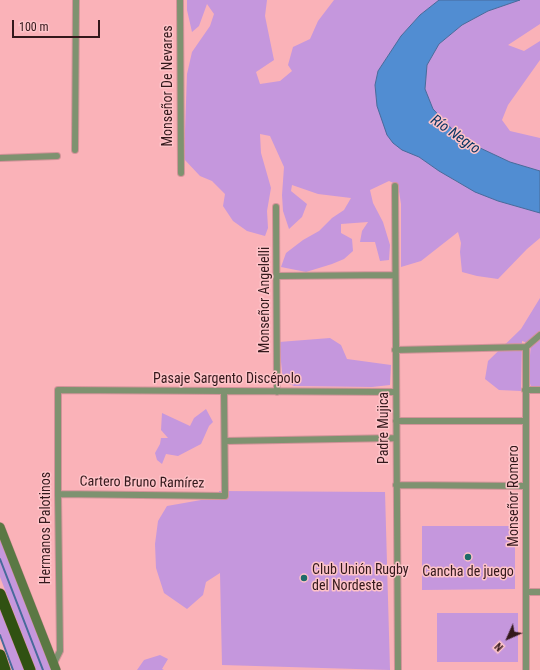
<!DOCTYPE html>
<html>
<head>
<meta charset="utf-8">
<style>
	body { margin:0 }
	#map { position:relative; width:540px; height:670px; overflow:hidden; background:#fab2b8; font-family:"Roboto Condensed",sans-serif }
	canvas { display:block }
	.north { position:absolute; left:488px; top:618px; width:40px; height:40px; -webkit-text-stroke:3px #fec3c8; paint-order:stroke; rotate:225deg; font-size:11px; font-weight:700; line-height:16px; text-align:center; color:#33181b }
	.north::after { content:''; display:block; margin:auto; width:14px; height:18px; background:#33181b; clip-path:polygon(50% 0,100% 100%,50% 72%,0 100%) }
	.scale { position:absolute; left:12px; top:20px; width:88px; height:18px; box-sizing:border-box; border:2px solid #33181b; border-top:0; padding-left:5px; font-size:12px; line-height:14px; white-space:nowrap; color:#33181b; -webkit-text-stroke:3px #fec3c8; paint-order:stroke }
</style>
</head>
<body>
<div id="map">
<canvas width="540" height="670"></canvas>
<div class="north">N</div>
<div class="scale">100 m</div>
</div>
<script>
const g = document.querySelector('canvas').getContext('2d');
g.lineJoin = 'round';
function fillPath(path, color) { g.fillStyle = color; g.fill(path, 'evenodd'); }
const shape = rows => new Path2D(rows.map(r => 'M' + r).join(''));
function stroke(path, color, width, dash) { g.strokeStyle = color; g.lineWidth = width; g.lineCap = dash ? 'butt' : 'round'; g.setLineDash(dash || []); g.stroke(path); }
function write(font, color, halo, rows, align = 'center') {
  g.font = font + ' "Roboto Condensed",sans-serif'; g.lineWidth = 3; g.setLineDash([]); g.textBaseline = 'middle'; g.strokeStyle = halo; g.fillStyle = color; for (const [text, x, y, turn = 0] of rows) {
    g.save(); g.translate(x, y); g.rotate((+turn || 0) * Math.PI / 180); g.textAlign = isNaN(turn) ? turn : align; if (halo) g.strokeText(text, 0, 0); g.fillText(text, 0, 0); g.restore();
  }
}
const green = shape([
	[187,0,267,0,265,16,274,60,256,72,260,84,280,81,292,71,288,65,293,47,310,39,318,21,334,0,439,0,420,15,401,36,378,71,375,85,377,106,411,153,419,157,457,182,498,201,540,213,540,238,527,249,498,279,477,276,462,272,460,252,461,243,458,232,421,261,401,267,401,204,398,185,389,181,370,190,373,203,383,222,390,245,389,260,380,261,375,242,360,242,362,231,368,222,341,224,341,233,352,239,353,251,344,259,332,264,306,272,281,267,286,253,303,240,319,231,332,218,344,210,351,198,318,194,292,185,291,191,307,204,302,217,289,229,283,211,282,195,284,167,270,136,260,134,261,153,271,188,267,211,268,228,265,236,247,231,233,221,223,206,225,194,212,181,200,176,184,159,187,74,192,52,210,26,214,14,207,4,199,26,192,32,187,10],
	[520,0,540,0,540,24,508,45,524,51,540,41,540,60,508,105,502,120,510,131,540,138,540,171,510,162,478,147,453,130,433,109,425,89,427,65,439,44,462,25,488,11],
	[540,298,540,389,533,392,528,378,531,344,522,341,521,391,499,390,485,379,488,361,521,329],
	[330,338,341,345,347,359,391,365,390,385,372,387,294,386,283,381,279,342],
	[206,409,213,422,209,426,201,444,178,456,166,454,162,464,157,460,155,453,160,444,161,438,168,438,161,430,162,413,190,426,194,418],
	[219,491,385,492,390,670,222,665,220,573,206,582,203,595,187,609,164,593,156,568,155,544,158,521,167,506,201,500,219,500],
	[422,526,515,526,515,589,422,590],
	[0,536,52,670,36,670,0,577],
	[0,608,25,670,13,670,0,633],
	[437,613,518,613,518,662,437,662],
	[160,655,168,659,162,669,164,670,137,670,144,660]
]);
const water = shape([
	[439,0,520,0,488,11,462,25,439,44,427,65,425,89,433,109,453,130,478,147,510,162,540,171,540,213,498,201,475,192,439,171,419,157,402,150,393,143,387,135,377,106,375,85,378,71,401,36,420,15,439,0]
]);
const stream = shape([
	[0,559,43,670],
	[0,635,13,670]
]);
const street = shape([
	[180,0,181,173],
	[75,150,76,0],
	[0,158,57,156],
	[395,186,398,670],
	[276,207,277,392],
	[277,276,395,275],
	[526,347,526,670],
	[395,350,526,347,540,335],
	[525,390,540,390],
	[396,421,526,421],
	[225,441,396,438],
	[396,485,526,486],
	[58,494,225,496,224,391],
	[526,592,540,592],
	[54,663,60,651,58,494,58,390,396,392]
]);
const secondary = shape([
	[0,527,56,670]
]);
const highway = shape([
	[0,594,30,670],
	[0,655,5,670]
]);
const markers = [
	[468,557,4,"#1e6b69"],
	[304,578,4,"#1e6b69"]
];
const streetNames = [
	["Monseñor De Nevares",168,86,-90],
	["Monseñor Angelelli",265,300,-90],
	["Pasaje Sargento Discépolo",227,379],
	["Padre Mujica",384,428,-90],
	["Cartero Bruno Ramírez",142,483,1],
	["Monseñor Romero",514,496,-90],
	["Hermanos Palotinos",46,528,-90]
];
const poiNames = [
	["Club Unión Rugby",312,570],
	["del Nordeste",312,586],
	["Cancha de juego",468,572,"center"]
];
const waterNames = [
	["Río Negro",455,135,35]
];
fillPath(green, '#c597dd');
fillPath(water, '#518dd2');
stroke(water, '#486a9b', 1);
stroke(stream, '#486a9b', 2);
stroke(street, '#d29399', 8);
stroke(secondary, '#d29399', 10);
stroke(highway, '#d29399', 12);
stroke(street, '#7e9270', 6);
stroke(secondary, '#5a7844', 9);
stroke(highway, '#305112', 11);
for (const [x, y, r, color] of markers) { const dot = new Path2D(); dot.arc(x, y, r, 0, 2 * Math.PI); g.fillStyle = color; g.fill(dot); stroke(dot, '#fec3c8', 1.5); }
write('14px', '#33181b', '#fec3c8', streetNames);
write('14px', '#33181b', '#fec3c8', poiNames, 'left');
write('italic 15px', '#0d3765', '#fec3c8', waterNames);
</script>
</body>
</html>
